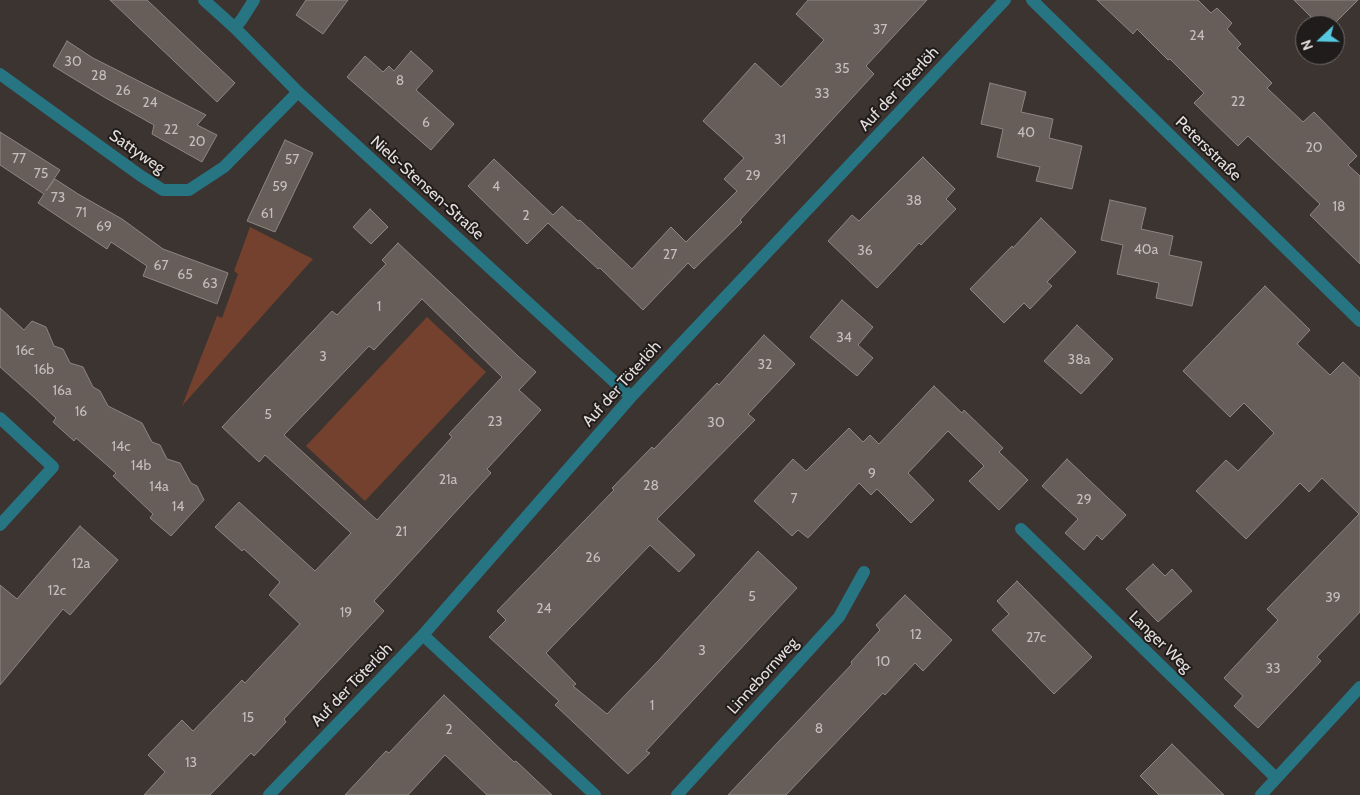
<!DOCTYPE html>
<html>
<head>
<meta charset="utf-8">
<style>
	body { margin:0 }
	#map { position:relative; width:1360px; height:795px; overflow:hidden; background:#3c3430; font-family:Cabin,sans-serif }
	canvas { display:block }
	.north { position:absolute; left:1295px; top:15px; width:50px; height:50px; box-sizing:border-box; background:#201c1b; border:1px solid #6e6a68; border-radius:50%; rotate:249deg; font-size:14px; font-weight:700; line-height:20px; text-align:center; color:#e4dedc }
	.north::after { content:''; display:block; margin:auto; width:18px; height:22px; background:#56c9e1; clip-path:polygon(50% 0,100% 100%,50% 72%,0 100%) }
</style>
</head>
<body>
<div id="map">
<canvas width="1360" height="795"></canvas>
<div class="north">N</div>
</div>
<script>
const g = document.querySelector('canvas').getContext('2d');
g.lineJoin = 'round';
function fillPath(path, color) { g.fillStyle = color; g.fill(path, 'evenodd'); }
const shape = rows => new Path2D(rows.map(r => 'M' + r).join(''));
function stroke(path, color, width, dash) { g.strokeStyle = color; g.lineWidth = width; g.lineCap = dash ? 'butt' : 'round'; g.setLineDash(dash || []); g.stroke(path); }
function write(font, color, halo, rows, align = 'center') {
  g.font = font + ' Cabin,sans-serif'; g.lineWidth = 4; g.setLineDash([]); g.textBaseline = 'middle'; g.strokeStyle = halo; g.fillStyle = color; for (const [text, x, y, turn = 0] of rows) {
    g.save(); g.translate(x, y); g.rotate((+turn || 0) * Math.PI / 180); g.textAlign = isNaN(turn) ? turn : align; if (halo) g.strokeText(text, 0, 0); g.fillText(text, 0, 0); g.restore();
  }
}
const green = shape([
	[250,227,313,259,182,406,217,316,222,318,238,274,234,271],
	[427,317,486,372,365,501,306,446]
]);
const building = shape([
	[110,0,147,0,235,83,217,102,110,0],
	[306,0,348,0,323,34,296,15,306,0],
	[808,0,927,0,866,66,874,74,740,220,742,222,694,269,688,263,643,310,600,268,598,269,548,223,527,244,468,186,494,159,553,215,562,206,578,221,580,220,632,269,671,227,686,242,737,191,724,179,744,158,703,121,755,63,781,87,824,40,796,14,808,0],
	[1097,0,1198,0,1211,13,1217,8,1232,23,1227,29,1241,44,1237,48,1272,83,1267,88,1303,122,1314,112,1357,156,1348,165,1360,176,1360,264,1310,215,1320,204,1248,136,1238,146,1194,103,1204,93,1170,59,1168,60,1137,29,1133,34,1097,0],
	[1294,0,1358,0,1333,25,1319,25,1294,0],
	[67,41,93,58,206,115,197,125,217,135,202,162,152,134,154,125,104,97,53,66,67,41],
	[411,51,433,71,416,90,454,124,431,150,347,77,365,56,383,72,389,66,394,71,411,51],
	[990,83,1026,92,1021,112,1053,119,1049,138,1082,146,1072,189,1036,181,1040,167,997,157,1003,129,981,124,990,83],
	[0,132,60,170,46,191,55,179,78,194,122,219,163,249,228,273,217,304,143,276,147,266,111,242,107,249,38,203,44,194,0,165,0,132],
	[285,140,313,153,275,232,247,221,285,140],
	[923,157,955,189,946,199,956,209,921,245,919,243,877,288,828,241,852,215,859,221,923,157],
	[1110,200,1146,208,1141,229,1173,236,1169,255,1202,262,1192,306,1156,298,1159,283,1117,274,1123,245,1101,240,1110,200],
	[370,209,388,227,371,244,353,227,370,209],
	[1041,218,1076,252,1047,282,1052,286,1030,309,1024,303,1004,323,970,289,1012,246,1013,248,1041,218],
	[398,243,518,356,536,372,519,390,541,410,487,469,491,473,374,601,384,611,284,719,286,722,254,756,251,753,210,795,144,795,165,772,148,755,182,720,193,731,242,680,245,683,300,624,269,595,280,582,244,549,242,551,215,527,239,502,315,571,351,533,265,455,259,462,222,427,332,311,337,315,386,264,382,260,398,243],
	[422,299,502,377,449,434,452,437,377,520,284,435,369,346,374,350,422,299],
	[1265,286,1310,330,1297,344,1330,375,1343,362,1360,378,1360,612,1317,657,1321,661,1258,728,1234,706,1243,696,1224,678,1278,620,1267,609,1359,514,1322,478,1309,492,1300,483,1246,539,1196,491,1226,460,1238,471,1274,433,1244,403,1230,417,1183,371,1265,286],
	[842,300,873,327,858,345,873,358,857,376,810,337,842,300],
	[0,308,24,330,32,321,46,327,54,346,63,349,70,363,83,367,93,387,100,391,108,406,142,423,152,442,160,445,167,459,180,463,191,483,197,486,204,500,171,536,150,518,153,514,113,476,116,473,76,438,74,441,53,422,56,418,36,399,0,367,0,308],
	[1077,325,1113,359,1081,394,1044,361,1077,325],
	[764,335,795,364,748,414,755,420,657,519,695,555,679,572,650,545,546,653,576,684,573,686,607,714,658,661,758,551,797,588,646,751,650,753,628,774,555,705,559,701,489,637,506,620,497,611,614,490,612,488,652,447,654,449,717,383,719,385,764,335],
	[934,386,962,413,964,410,1003,448,999,452,1028,480,999,510,969,481,984,466,948,431,908,473,934,500,911,523,877,489,871,495,859,483,808,538,798,530,792,536,754,501,793,459,806,471,849,428,863,442,870,435,879,444,934,386],
	[1067,459,1126,515,1102,540,1097,535,1084,550,1065,533,1078,519,1042,486,1067,459],
	[80,526,118,560,70,615,63,609,0,685,0,585,17,599,80,526],
	[1153,564,1165,576,1172,569,1192,591,1158,622,1126,589,1153,564],
	[1017,581,1092,657,1054,694,992,630,1009,614,997,601,1017,581],
	[905,595,952,640,923,671,915,663,885,695,883,693,786,795,728,795,852,664,851,662,880,630,876,625,905,595],
	[444,695,514,762,516,761,552,795,487,795,445,755,408,795,345,795,386,751,389,753,444,695],
	[1172,744,1224,795,1159,795,1140,776,1172,744]
]);
const minor = shape([
	[204,0,235,28,298,92,631,397],
	[1032,0,1360,321],
	[235,28,242,19,254,0],
	[0,74,141,176,163,190,189,190,224,167,298,92],
	[0,418,53,467,0,525],
	[1021,529,1276,778],
	[423,635,595,795],
	[269,795,423,635,631,397,1005,0],
	[677,795,839,617,864,572],
	[1261,795,1360,687]
]);
const numberNames = [
	["37",880,30],
	["24",1197,36],
	["30",73,62],
	["35",842,69],
	["28",99,76],
	["8",400,81],
	["26",123,91],
	["33",822,94],
	["22",1238,102],
	["24",150,103],
	["6",426,123],
	["22",171,130],
	["40",1026,133],
	["31",780,140],
	["20",197,142],
	["20",1314,148],
	["77",19,159],
	["57",292,160],
	["75",41,174],
	["29",753,176],
	["59",280,187],
	["4",496,187],
	["73",58,198],
	["38",914,201],
	["18",1339,207],
	["71",81,213],
	["61",267,214],
	["2",526,216],
	["69",104,227],
	["40a",1146,250],
	["36",865,251],
	["27",670,255],
	["67",161,266],
	["65",185,275],
	["63",210,284],
	["1",379,307],
	["34",844,338],
	["16c",25,351],
	["3",323,357],
	["38a",1079,360],
	["32",765,365],
	["16b",44,370],
	["16a",62,391],
	["16",81,412],
	["5",268,415],
	["23",495,422],
	["30",716,423],
	["14c",121,447],
	["14b",141,466],
	["9",872,474],
	["21a",448,480],
	["28",651,486],
	["14a",159,487],
	["7",794,499],
	["29",1084,500],
	["14",178,507],
	["21",401,532],
	["26",593,558],
	["12a",81,564],
	["12c",57,591],
	["5",752,597],
	["39",1333,598],
	["24",544,609],
	["19",346,613],
	["12",916,635],
	["27c",1036,638],
	["3",702,651],
	["10",883,662],
	["33",1273,669],
	["1",652,706],
	["15",248,718],
	["8",819,729],
	["2",449,730],
	["13",191,763]
];
const streetNames = [
	["Auf der Töterlöh",899,89,-47],
	["Petersstraße",1208,149,44],
	["Sattyweg",137,152,35],
	["Niels-Stensen-Straße",427,188,42],
	["Auf der Töterlöh",622,384,-48],
	["Langer Weg",1160,642,44],
	["Linnebornweg",763,676,-48],
	["Auf der Töterlöh",352,685,-46]
];
fillPath(green, '#73412d');
fillPath(building, '#675d59');
stroke(building, '#8f8581', 1);
stroke(minor, '#277483', 12);
write('14px', '#c5bebb', null, numberNames);
write('16px', '#e4dedc', '#201c1b', streetNames);
</script>
</body>
</html>
